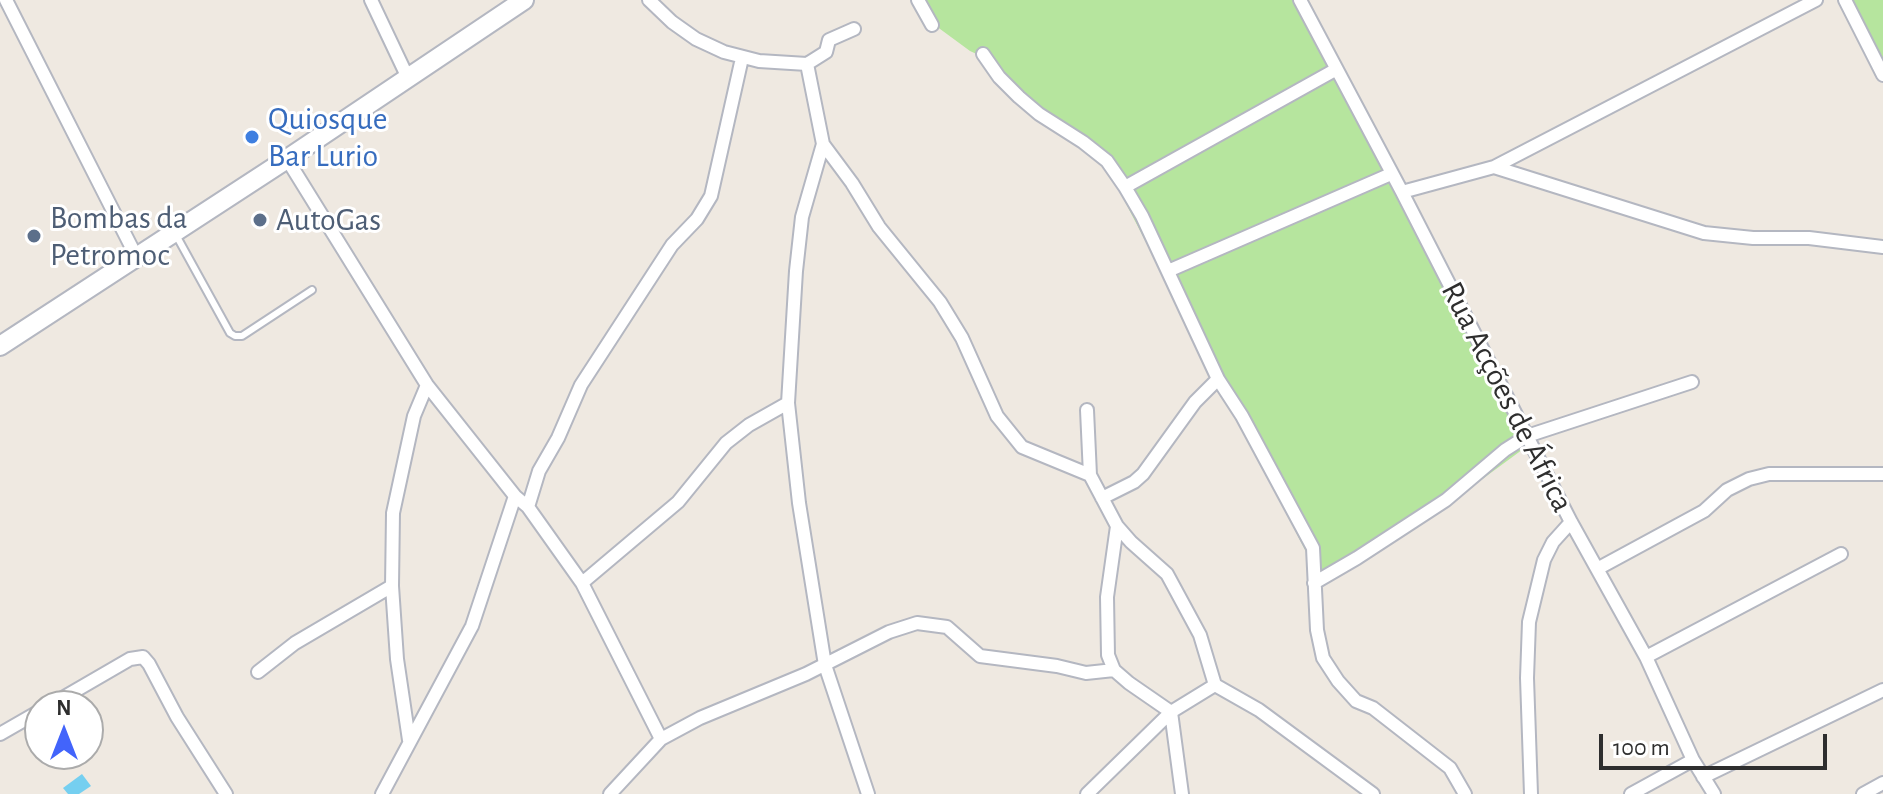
<!DOCTYPE html>
<html>
<head>
<meta charset="utf-8">
<style>
	body { margin:0 }
	#map { position:relative; width:1883px; height:794px; overflow:hidden; background:#efe9e1; font-family:"Alegreya Sans",sans-serif }
	canvas { display:block }
	.north { position:absolute; left:24px; top:690px; width:80px; height:80px; box-sizing:border-box; background:#fff; border:2px solid #ababab; border-radius:50%; rotate:0deg; font-size:22px; font-weight:700; line-height:32px; text-align:center; color:#2e2e2e }
	.north::after { content:''; display:block; margin:auto; width:28px; height:36px; background:#4264fb; clip-path:polygon(50% 0,100% 100%,50% 72%,0 100%) }
	.scale { position:absolute; left:1599px; top:734px; width:228px; height:36px; box-sizing:border-box; border:4px solid #2e2e2e; border-top:0; padding-left:10px; font-size:24px; line-height:28px; white-space:nowrap; color:#2e2e2e; -webkit-text-stroke:6px #fff; paint-order:stroke }
</style>
</head>
<body>
<div id="map">
<canvas width="1883" height="794"></canvas>
<div class="north">N</div>
<div class="scale">100 m</div>
</div>
<script>
const g = document.querySelector('canvas').getContext('2d');
g.lineJoin = 'round';
function fillPath(path, color) { g.fillStyle = color; g.fill(path, 'evenodd'); }
const shape = rows => new Path2D(rows.map(r => 'M' + r).join(''));
function stroke(path, color, width, dash) { g.strokeStyle = color; g.lineWidth = width; g.lineCap = dash ? 'butt' : 'round'; g.setLineDash(dash || []); g.stroke(path); }
function write(font, color, halo, rows, align = 'center') {
  g.font = font + ' "Alegreya Sans",sans-serif'; g.lineWidth = 6; g.setLineDash([]); g.textBaseline = 'middle'; g.strokeStyle = halo; g.fillStyle = color; for (const [text, x, y, turn = 0] of rows) {
    g.save(); g.translate(x, y); g.rotate((+turn || 0) * Math.PI / 180); g.textAlign = isNaN(turn) ? turn : align; if (halo) g.strokeText(text, 0, 0); g.fillText(text, 0, 0); g.restore();
  }
}
const green = shape([
	[921,0,1305,0,1526,447,1409,533,1318,575,1105,163,1029,108,983,57,970,51,936,26],
	[1843,0,1883,0,1883,75,1875,76]
]);
const water = shape([
	[82,774,91,786,79,794,68,794,63,788]
]);
const service = shape([
	[176,235,230,333,235,336,242,336,312,290]
]);
const minor = shape([
	[6,0,136,256],
	[371,0,408,78],
	[649,0,672,22,696,39,724,52,759,61,807,64,826,52,829,40,854,29],
	[918,0,932,25],
	[1300,0,1402,192,1571,522,1646,657,1693,760,1714,794],
	[1845,0,1883,75],
	[983,54,999,77,1019,97,1039,114,1083,142,1107,161,1125,187,1142,216,1218,379,1242,416,1313,548,1317,630,1323,658,1338,681,1356,701,1373,708,1450,768,1465,794],
	[807,64,823,144,852,183,879,227,940,302,962,338,997,416,1022,447,1090,475],
	[823,144,802,217,796,271,788,403,799,503,825,665,868,794],
	[287,159,427,385,515,496,528,507,582,583,661,739],
	[1494,167,1704,233,1753,238,1809,238,1883,247],
	[1125,187,1335,70],
	[1402,192,1494,167,1816,0],
	[1168,271,1391,174],
	[1087,410,1090,475,1117,526,1131,542,1167,574,1200,635,1215,685,1259,710,1373,794],
	[1102,498,1134,482,1143,474,1195,402,1218,379],
	[528,507,539,471,558,438,581,385,672,245,697,219,711,196,742,58],
	[1117,526,1107,597,1108,655,1114,670,1129,683,1171,712,1182,794],
	[1597,569,1704,511,1727,490,1749,479,1769,474,1883,474],
	[582,583,678,502,726,443,749,425,788,403],
	[1314,583,1357,558,1446,500,1505,450,1527,436,1692,382],
	[1646,657,1841,554],
	[258,672,295,643,392,586],
	[49,706,130,659,143,657,149,664,177,717,226,794],
	[0,734,40,711],
	[409,740,397,659,392,586,393,513,414,416,427,385],
	[1703,777,1883,690],
	[382,794,472,626,515,496],
	[610,794,661,739,700,718,806,674,889,632,917,623,947,627,980,656,1057,666,1086,673,1114,670],
	[1087,794,1171,712,1215,685],
	[1531,794,1527,678,1529,622,1544,560,1553,542,1571,522],
	[1631,794,1693,760],
	[1863,794,1883,783]
]);
const secondary = shape([
	[0,346,287,159,524,0]
]);
const markers = [
	[252,137,8,"#3f7fe0"],
	[260,220,8,"#5c6f8a"],
	[34,236,8,"#5c6f8a"]
];
const shopNames = [
	["Quiosque",268,119],
	["Bar Lurio",268,156]
];
const serviceNames = [
	["Bombas da",50,218],
	["Petromoc",50,255],
	["AutoGas",276,220]
];
const streetNames = [
	["Rua Acções de África",1507,397,63]
];
fillPath(green, '#b6e59e');
fillPath(water, '#75cff0');
stroke(service, '#b4b7c1', 10);
stroke(minor, '#b4b7c1', 16);
stroke(secondary, '#b4b7c1', 22);
stroke(service, '#fff', 6);
stroke(minor, '#fff', 12);
stroke(secondary, '#fff', 18);
for (const [x, y, r, color] of markers) { const dot = new Path2D(); dot.arc(x, y, r, 0, 2 * Math.PI); g.fillStyle = color; g.fill(dot); stroke(dot, '#fff', 3); }
write('32px', '#366cbe', '#fff', shopNames, 'left');
write('32px', '#4e5e75', '#fff', serviceNames, 'left');
write('32px', '#2e2e2e', '#fff', streetNames);
</script>
</body>
</html>
